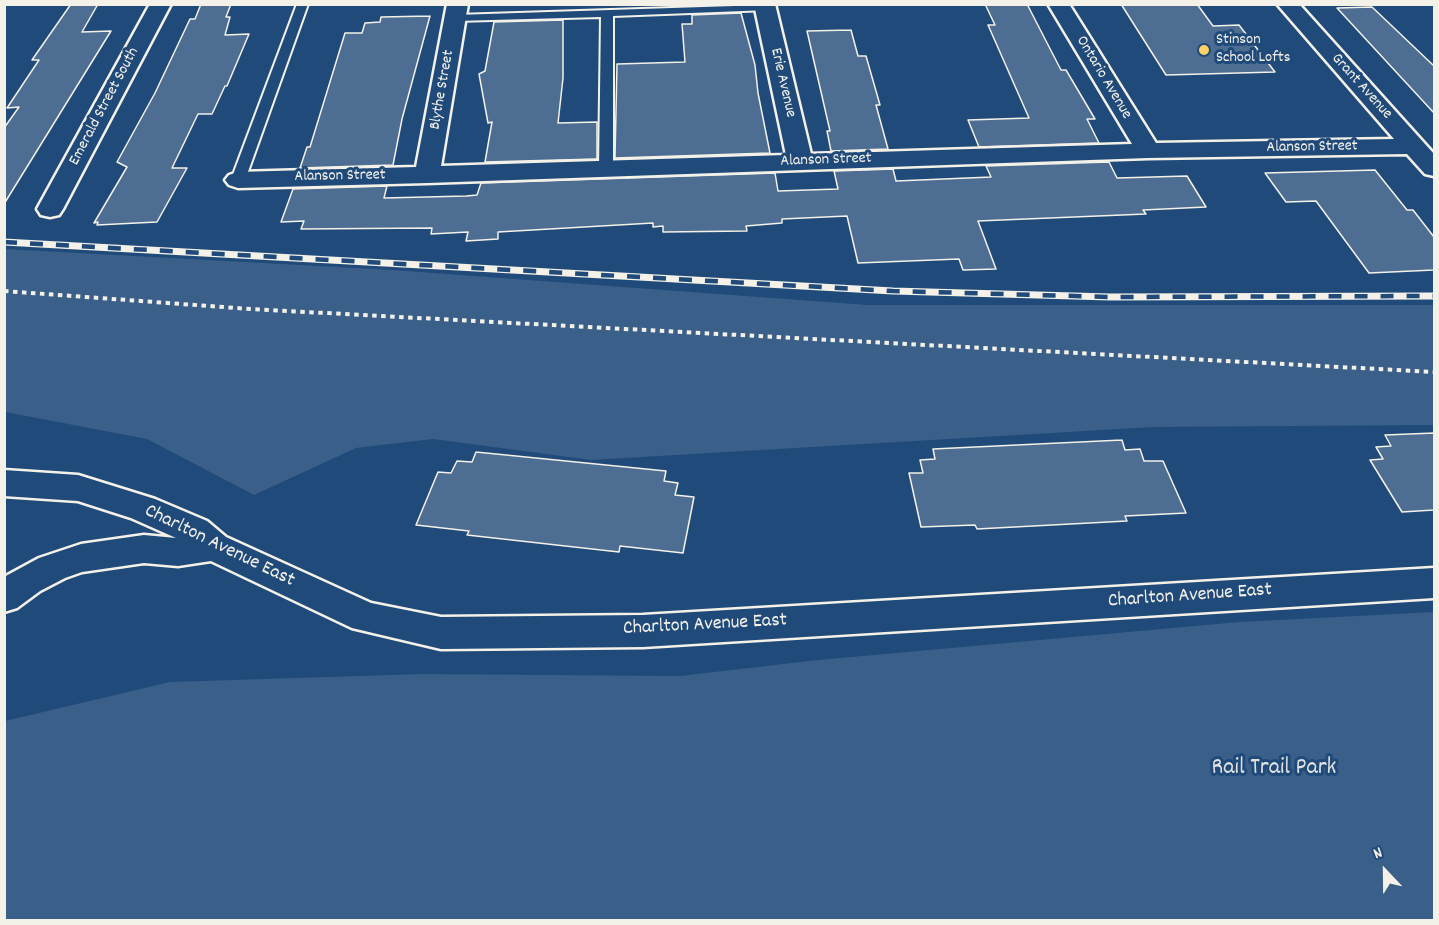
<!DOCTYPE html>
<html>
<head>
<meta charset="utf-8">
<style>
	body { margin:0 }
	#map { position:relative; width:1439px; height:925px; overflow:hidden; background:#1f4a7a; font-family:Dekko,sans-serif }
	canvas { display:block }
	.frame { position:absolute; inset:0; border:6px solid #f4f1e8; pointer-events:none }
	.north { position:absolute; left:1355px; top:841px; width:60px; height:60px; -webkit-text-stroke:4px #1f4a7a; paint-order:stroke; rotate:338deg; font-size:16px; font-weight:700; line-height:24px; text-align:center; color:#f4f1e8 }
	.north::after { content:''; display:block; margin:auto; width:21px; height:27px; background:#f4f1e8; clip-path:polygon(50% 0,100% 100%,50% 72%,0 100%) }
</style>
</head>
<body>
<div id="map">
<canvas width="1439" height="925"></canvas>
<div class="frame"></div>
<div class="north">N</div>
</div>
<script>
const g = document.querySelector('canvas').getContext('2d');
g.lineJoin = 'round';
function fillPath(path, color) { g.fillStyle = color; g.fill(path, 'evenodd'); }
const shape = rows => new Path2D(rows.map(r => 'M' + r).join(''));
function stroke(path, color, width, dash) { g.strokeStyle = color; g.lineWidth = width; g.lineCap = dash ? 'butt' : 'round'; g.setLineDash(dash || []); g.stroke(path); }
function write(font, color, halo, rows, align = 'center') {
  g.font = font + ' Dekko,sans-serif'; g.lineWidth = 6; g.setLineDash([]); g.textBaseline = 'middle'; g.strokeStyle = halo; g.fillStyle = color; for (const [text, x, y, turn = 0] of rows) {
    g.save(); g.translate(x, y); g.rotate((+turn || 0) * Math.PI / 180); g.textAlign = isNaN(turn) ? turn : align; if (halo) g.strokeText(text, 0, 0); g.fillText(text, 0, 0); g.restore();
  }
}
const green = shape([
	[5,249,393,270,868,305,1434,305,1434,425,1154,427,591,460,433,439,356,448,254,495,147,439,5,412],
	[1434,612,1434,920,5,920,5,721,170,682,421,674,680,676,818,660,1239,622]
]);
const building = shape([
	[71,4,98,4,82,32,111,31,4,204,4,128,19,107,7,108,39,60,32,60,71,4],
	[201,4,231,4,226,17,230,17,225,35,249,34,227,86,225,86,212,114,198,114,172,168,187,168,157,222,97,225,98,222,94,223,127,167,117,162,155,93,190,19,195,19,201,4],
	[985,4,1027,4,1061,70,1066,70,1095,119,1087,119,1099,143,979,147,968,120,1029,118,988,25,995,25,985,4],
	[1121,4,1197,4,1213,26,1239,25,1275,72,1166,75,1121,4],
	[1372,7,1434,66,1434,113,1337,8,1372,7],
	[741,13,755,65,758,93,770,153,615,158,617,64,685,62,682,24,692,24,692,15,741,13],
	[430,16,402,119,393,165,300,168,307,147,310,147,345,33,362,33,365,23,380,22,381,17,430,16],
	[563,20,563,78,558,123,597,122,597,159,485,162,492,122,488,123,479,74,485,71,494,22,563,20],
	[851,30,858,56,866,56,880,105,876,105,888,149,831,151,827,131,830,131,807,31,851,30],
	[1109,162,1117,178,1187,176,1206,207,1143,210,1146,214,978,221,996,269,963,270,959,259,858,263,847,216,782,219,782,223,746,226,747,231,663,232,663,226,653,227,653,223,498,232,498,239,466,241,468,232,431,234,432,228,301,229,304,221,281,222,293,189,387,186,384,198,466,196,477,195,481,183,775,173,778,191,838,189,834,171,893,169,896,181,991,177,986,166,1109,162],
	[1375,170,1407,210,1413,210,1434,237,1434,270,1369,273,1316,201,1286,202,1265,173,1375,170],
	[1434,433,1434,510,1402,512,1370,460,1383,459,1376,447,1391,446,1385,435,1434,433],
	[1122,440,1125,450,1140,449,1144,461,1163,461,1186,513,1125,516,1127,521,977,529,975,525,921,527,909,473,923,473,920,460,935,459,933,449,1122,440],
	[476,452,666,471,664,481,678,483,675,495,694,497,683,553,620,546,619,552,467,535,469,531,416,525,438,472,451,473,457,461,472,462,476,452]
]);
const path = shape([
	[4,291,250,309,1434,372]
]);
const service = shape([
	[297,4,308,4,245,180,238,184,233,183,231,180,297,4],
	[765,5,769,6,769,10,613,16,613,169,606,173,599,169,601,17,456,21,450,18,456,15,765,5]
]);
const minor = shape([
	[150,4,171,4,63,209,59,215,50,217,41,215,37,209,150,4],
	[447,4,468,4,441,166,786,155,754,4,775,4,811,154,1132,144,1048,4,1069,4,1156,143,1394,139,1277,4,1299,4,1434,154,1434,176,1425,174,1407,154,1148,158,427,183,238,188,229,185,225,180,229,175,238,172,416,167,447,4]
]);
const secondary = shape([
	[4,470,78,475,155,499,207,521,226,537,371,603,441,617,643,615,1434,568,1434,598,643,647,441,649,352,628,211,561,178,566,144,563,82,572,65,578,40,591,17,608,4,612,4,577,39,558,81,544,144,535,176,538,131,518,78,501,4,496,4,470]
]);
const rail = shape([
	[4,242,893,291,1110,297,1434,296]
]);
const markers = [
	[1204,50,6,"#ffd166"]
];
const farPoinames = [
	["Stinson",1216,41],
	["School Lofts",1216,59]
];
const farStreetnames = [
	["Ontario Avenue",1103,78,59],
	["Erie Avenue",782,83,77],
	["Grant Avenue",1361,87,48],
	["Blythe Street",443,90,-80],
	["Emerald Street South",105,107,-62],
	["Alanson Street",1312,148,-1],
	["Alanson Street",826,161,-2],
	["Alanson Street",340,177,-1]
];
const streetNames = [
	["Charlton Avenue East",219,547,26],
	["Charlton Avenue East",1190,597,-4],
	["Charlton Avenue East",705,626,-3]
];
const nearParknames = [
	["Rail Trail Park",1274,770]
];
fillPath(green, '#3a5f88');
fillPath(building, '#4d6e92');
stroke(building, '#f4f1e8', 1.5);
stroke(service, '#f4f1e8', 4);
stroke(minor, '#f4f1e8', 5);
stroke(secondary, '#f4f1e8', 5);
stroke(path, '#f4f1e8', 4, [4.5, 4.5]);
fillPath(service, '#1f4a7a');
fillPath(minor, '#1f4a7a');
fillPath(secondary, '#1f4a7a');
stroke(rail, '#f4f1e8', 7);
stroke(rail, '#1f4a7a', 4.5, [13]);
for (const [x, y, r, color] of markers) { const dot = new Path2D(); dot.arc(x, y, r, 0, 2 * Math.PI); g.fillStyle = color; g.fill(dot); stroke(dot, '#1f4a7a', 2); }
write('16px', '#f4f1e8', '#1f4a7a', farPoinames, 'left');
write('16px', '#f4f1e8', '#1f4a7a', farStreetnames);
write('20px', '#f4f1e8', '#1f4a7a', streetNames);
write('24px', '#e1e2de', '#1f4a7a', nearParknames);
</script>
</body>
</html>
